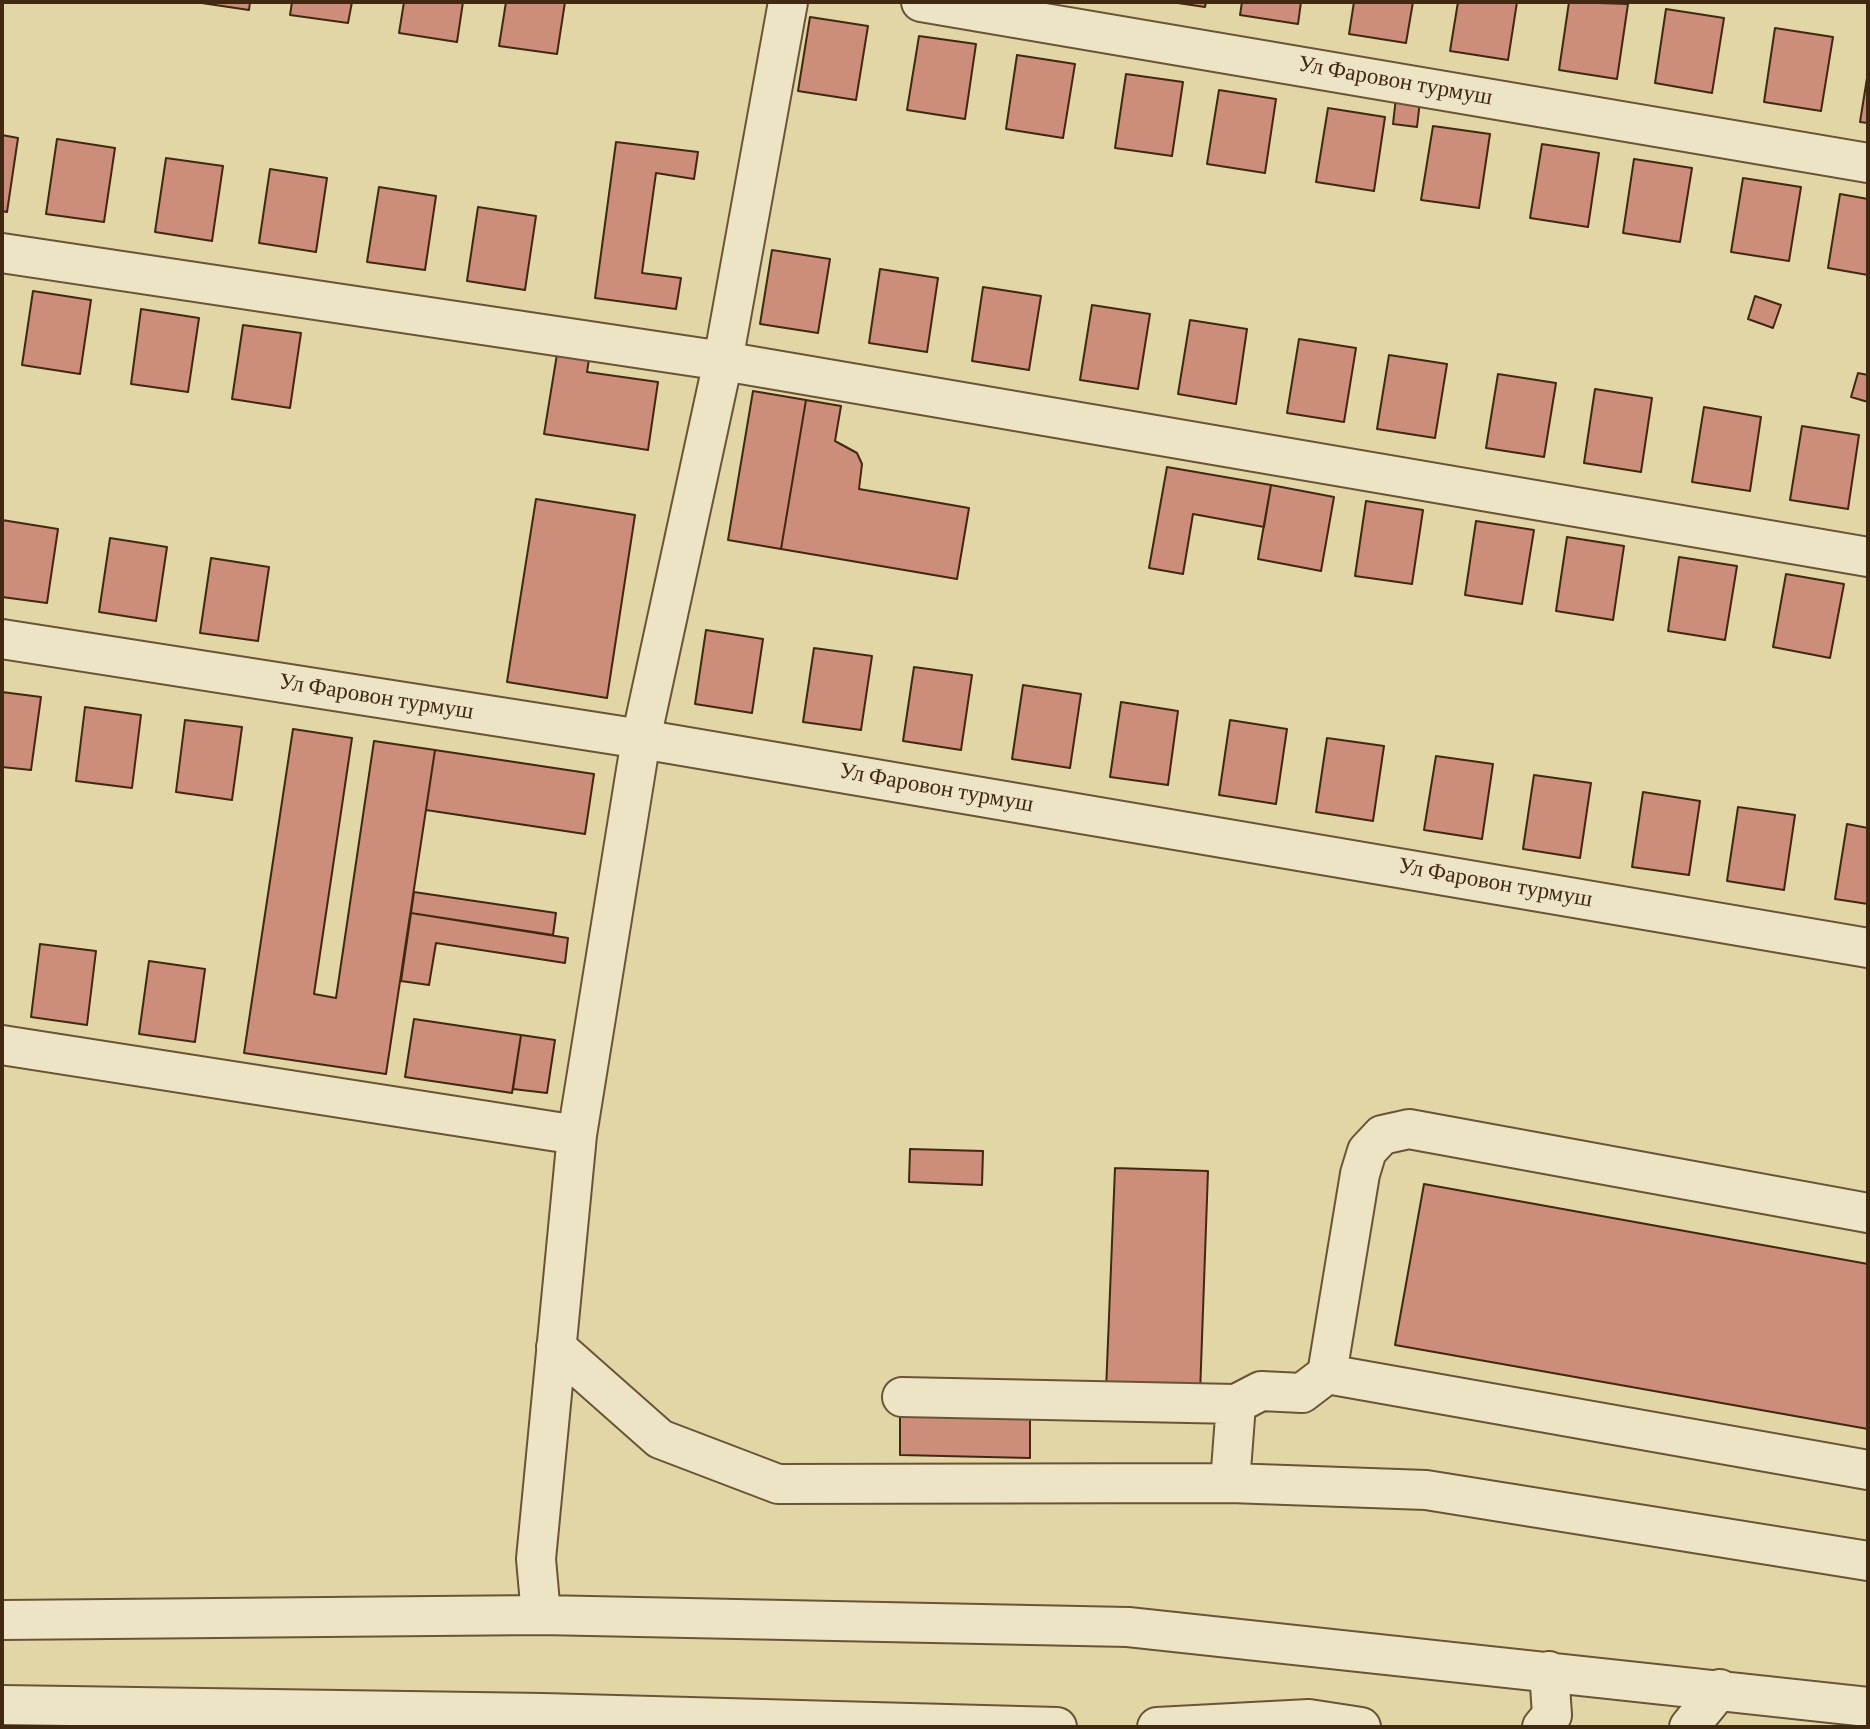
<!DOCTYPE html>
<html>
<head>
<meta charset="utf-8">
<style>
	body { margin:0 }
	#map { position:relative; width:1870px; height:1729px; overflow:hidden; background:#e3d6a6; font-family:"Libre Bodoni",serif }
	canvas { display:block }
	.frame { position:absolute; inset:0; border:4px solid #412811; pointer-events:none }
</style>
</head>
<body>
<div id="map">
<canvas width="1870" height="1729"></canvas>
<div class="frame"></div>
</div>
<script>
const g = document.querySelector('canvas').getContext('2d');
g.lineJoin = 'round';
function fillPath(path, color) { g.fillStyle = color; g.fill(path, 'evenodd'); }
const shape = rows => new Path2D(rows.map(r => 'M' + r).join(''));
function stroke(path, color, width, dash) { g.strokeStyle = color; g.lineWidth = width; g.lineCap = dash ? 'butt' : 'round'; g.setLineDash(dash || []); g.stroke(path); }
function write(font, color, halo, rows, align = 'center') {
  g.font = font + ' "Libre Bodoni",serif'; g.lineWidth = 5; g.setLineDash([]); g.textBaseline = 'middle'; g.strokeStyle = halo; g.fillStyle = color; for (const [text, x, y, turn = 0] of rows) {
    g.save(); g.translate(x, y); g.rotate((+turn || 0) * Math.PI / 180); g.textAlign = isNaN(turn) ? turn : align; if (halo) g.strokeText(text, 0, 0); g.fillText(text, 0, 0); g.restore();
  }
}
const building = shape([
	[195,2,250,2,249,10,195,2],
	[292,2,352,2,348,23,290,15,292,2],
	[404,2,463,2,457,42,399,33,404,2],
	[506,2,565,2,557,54,499,46,506,2],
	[1171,2,1206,2,1205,7,1171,2],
	[1242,2,1301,2,1298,24,1240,15,1242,2],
	[1354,2,1413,2,1406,43,1349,34,1354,2],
	[1458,2,1517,2,1508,60,1450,51,1458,2],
	[1569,2,1628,4,1617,79,1559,70,1569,2],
	[1666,9,1724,18,1712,93,1655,83,1666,9],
	[810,17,868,26,856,100,798,91,810,17],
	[1775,28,1833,37,1821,111,1764,102,1775,28],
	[919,36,976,44,965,119,907,110,919,36],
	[1017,55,1075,64,1063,138,1006,129,1017,55],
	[1868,72,1868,123,1860,122,1868,72],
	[1126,74,1183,82,1172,156,1115,148,1126,74],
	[1219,90,1276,99,1265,173,1207,164,1219,90],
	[1396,97,1420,101,1417,127,1393,124,1396,97],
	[1328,108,1385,117,1374,191,1316,182,1328,108],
	[1433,126,1490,134,1479,208,1421,200,1433,126],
	[2,135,18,138,7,212,2,211,2,135],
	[57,139,115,148,104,222,46,214,57,139],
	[616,142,698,152,694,179,656,173,642,273,681,278,676,309,595,298,616,142],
	[1542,144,1599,153,1588,227,1530,218,1542,144],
	[166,158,223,166,212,241,155,232,166,158],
	[1634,159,1692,168,1680,242,1623,233,1634,159],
	[270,169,327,178,316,252,259,243,270,169],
	[1743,178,1801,187,1789,261,1731,252,1743,178],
	[379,187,436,196,425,270,367,262,379,187],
	[1840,194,1868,199,1868,275,1828,268,1840,194],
	[478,207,536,216,525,290,467,281,478,207],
	[772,250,830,259,818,333,760,324,772,250],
	[880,269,938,278,927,352,869,343,880,269],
	[983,287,1041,296,1029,370,972,361,983,287],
	[33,291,91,300,80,374,22,365,33,291],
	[1755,296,1781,305,1773,328,1748,319,1755,296],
	[1092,305,1150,314,1138,389,1080,380,1092,305],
	[141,309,199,318,188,392,131,384,141,309],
	[1190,320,1247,329,1236,404,1178,394,1190,320],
	[243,325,301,333,290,408,232,399,243,325],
	[1299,339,1356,348,1344,422,1287,413,1299,339],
	[557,354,589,359,587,372,658,382,648,450,544,434,557,354],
	[1389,355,1447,364,1435,438,1377,429,1389,355],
	[1858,373,1868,375,1868,402,1851,397,1858,373],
	[1498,374,1556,383,1544,457,1486,448,1498,374],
	[1595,389,1652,398,1641,472,1584,463,1595,389],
	[753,391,806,400,781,549,728,540,753,391],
	[806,400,841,406,835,441,857,453,862,464,859,489,969,508,957,579,781,549,806,400],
	[1704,407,1761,417,1750,491,1692,482,1704,407],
	[1802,426,1859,435,1848,509,1790,500,1802,426],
	[1167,467,1271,485,1264,527,1193,514,1183,574,1149,568,1167,467],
	[1271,485,1334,497,1321,571,1258,559,1271,485],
	[536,499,635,515,607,698,507,682,536,499],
	[1366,501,1423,510,1412,584,1355,576,1366,501],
	[2,520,58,529,47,603,2,597,2,520],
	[1476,521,1534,530,1522,604,1465,595,1476,521],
	[1567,537,1624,546,1613,620,1556,611,1567,537],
	[110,538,167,547,156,621,99,612,110,538],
	[1679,557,1737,566,1725,640,1668,631,1679,557],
	[211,558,269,567,258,641,200,633,211,558],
	[1786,574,1844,584,1830,658,1773,647,1786,574],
	[706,630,763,639,752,713,695,704,706,630],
	[814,648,872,656,861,730,803,722,814,648],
	[914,667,972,675,961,750,903,741,914,667],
	[1023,685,1081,694,1070,768,1012,759,1023,685],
	[2,692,41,697,31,770,2,767,2,692],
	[1121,702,1178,711,1168,785,1110,777,1121,702],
	[85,707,141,715,132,788,76,781,85,707],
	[185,720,242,727,232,800,176,792,185,720],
	[1230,720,1287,729,1276,804,1219,795,1230,720],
	[293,729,352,738,314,994,336,998,374,741,435,750,386,1074,244,1053,293,729],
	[1327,738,1384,746,1373,821,1316,812,1327,738],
	[435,750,594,774,585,834,426,810,435,750],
	[1436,756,1493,764,1482,839,1424,830,1436,756],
	[1534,775,1591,783,1580,858,1523,849,1534,775],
	[1643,792,1700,801,1689,875,1632,867,1643,792],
	[1738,807,1795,815,1784,890,1727,881,1738,807],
	[1847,824,1868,828,1868,904,1835,899,1847,824],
	[414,892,556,913,553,935,411,913,414,892],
	[411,913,568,938,565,963,436,943,429,985,401,981,411,913],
	[40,944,96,951,87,1025,31,1017,40,944],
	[149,961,205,969,195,1042,139,1034,149,961],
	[414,1019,521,1035,512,1093,405,1077,414,1019],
	[521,1035,555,1040,547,1093,513,1089,521,1035],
	[910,1149,983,1151,982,1185,909,1182,910,1149],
	[1115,1168,1208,1171,1200,1394,1106,1391,1115,1168],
	[1424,1184,1868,1264,1868,1429,1395,1345,1424,1184],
	[900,1409,1030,1411,1030,1458,900,1455,900,1409]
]);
const minor = shape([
	[921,2,1868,163],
	[2,253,723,361,1868,557],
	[2,639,641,739,1868,948],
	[2,1045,577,1135],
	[556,1347,660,1439,778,1484,1230,1483,1426,1490,1868,1561],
	[1327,1374,1868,1470],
	[902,1397,1236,1404],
	[1230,1483,1236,1404,1261,1391,1302,1393,1327,1374,1360,1174,1367,1151,1382,1135,1409,1129,1868,1213],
	[541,1615,536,1559,577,1135,641,739,723,361,788,2],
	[2,1620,541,1615,1128,1627,1868,1707],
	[2,1705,543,1713,1057,1727],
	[1157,1727,1309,1719,1361,1727],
	[1542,1727,1552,1715,1549,1671],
	[1689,1727,1720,1689]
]);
const streetNames = [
	["Ул Фаровон турмуш",1395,82,10],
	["Ул Фаровон турмуш",376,698,9],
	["Ул Фаровон турмуш",936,789,10],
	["Ул Фаровон турмуш",1495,884,10]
];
fillPath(building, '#cc8d7b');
stroke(building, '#412811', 2);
stroke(minor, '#6a5436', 42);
stroke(minor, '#ede4c5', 38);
write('23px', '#412811', '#ede4c5', streetNames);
</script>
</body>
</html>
